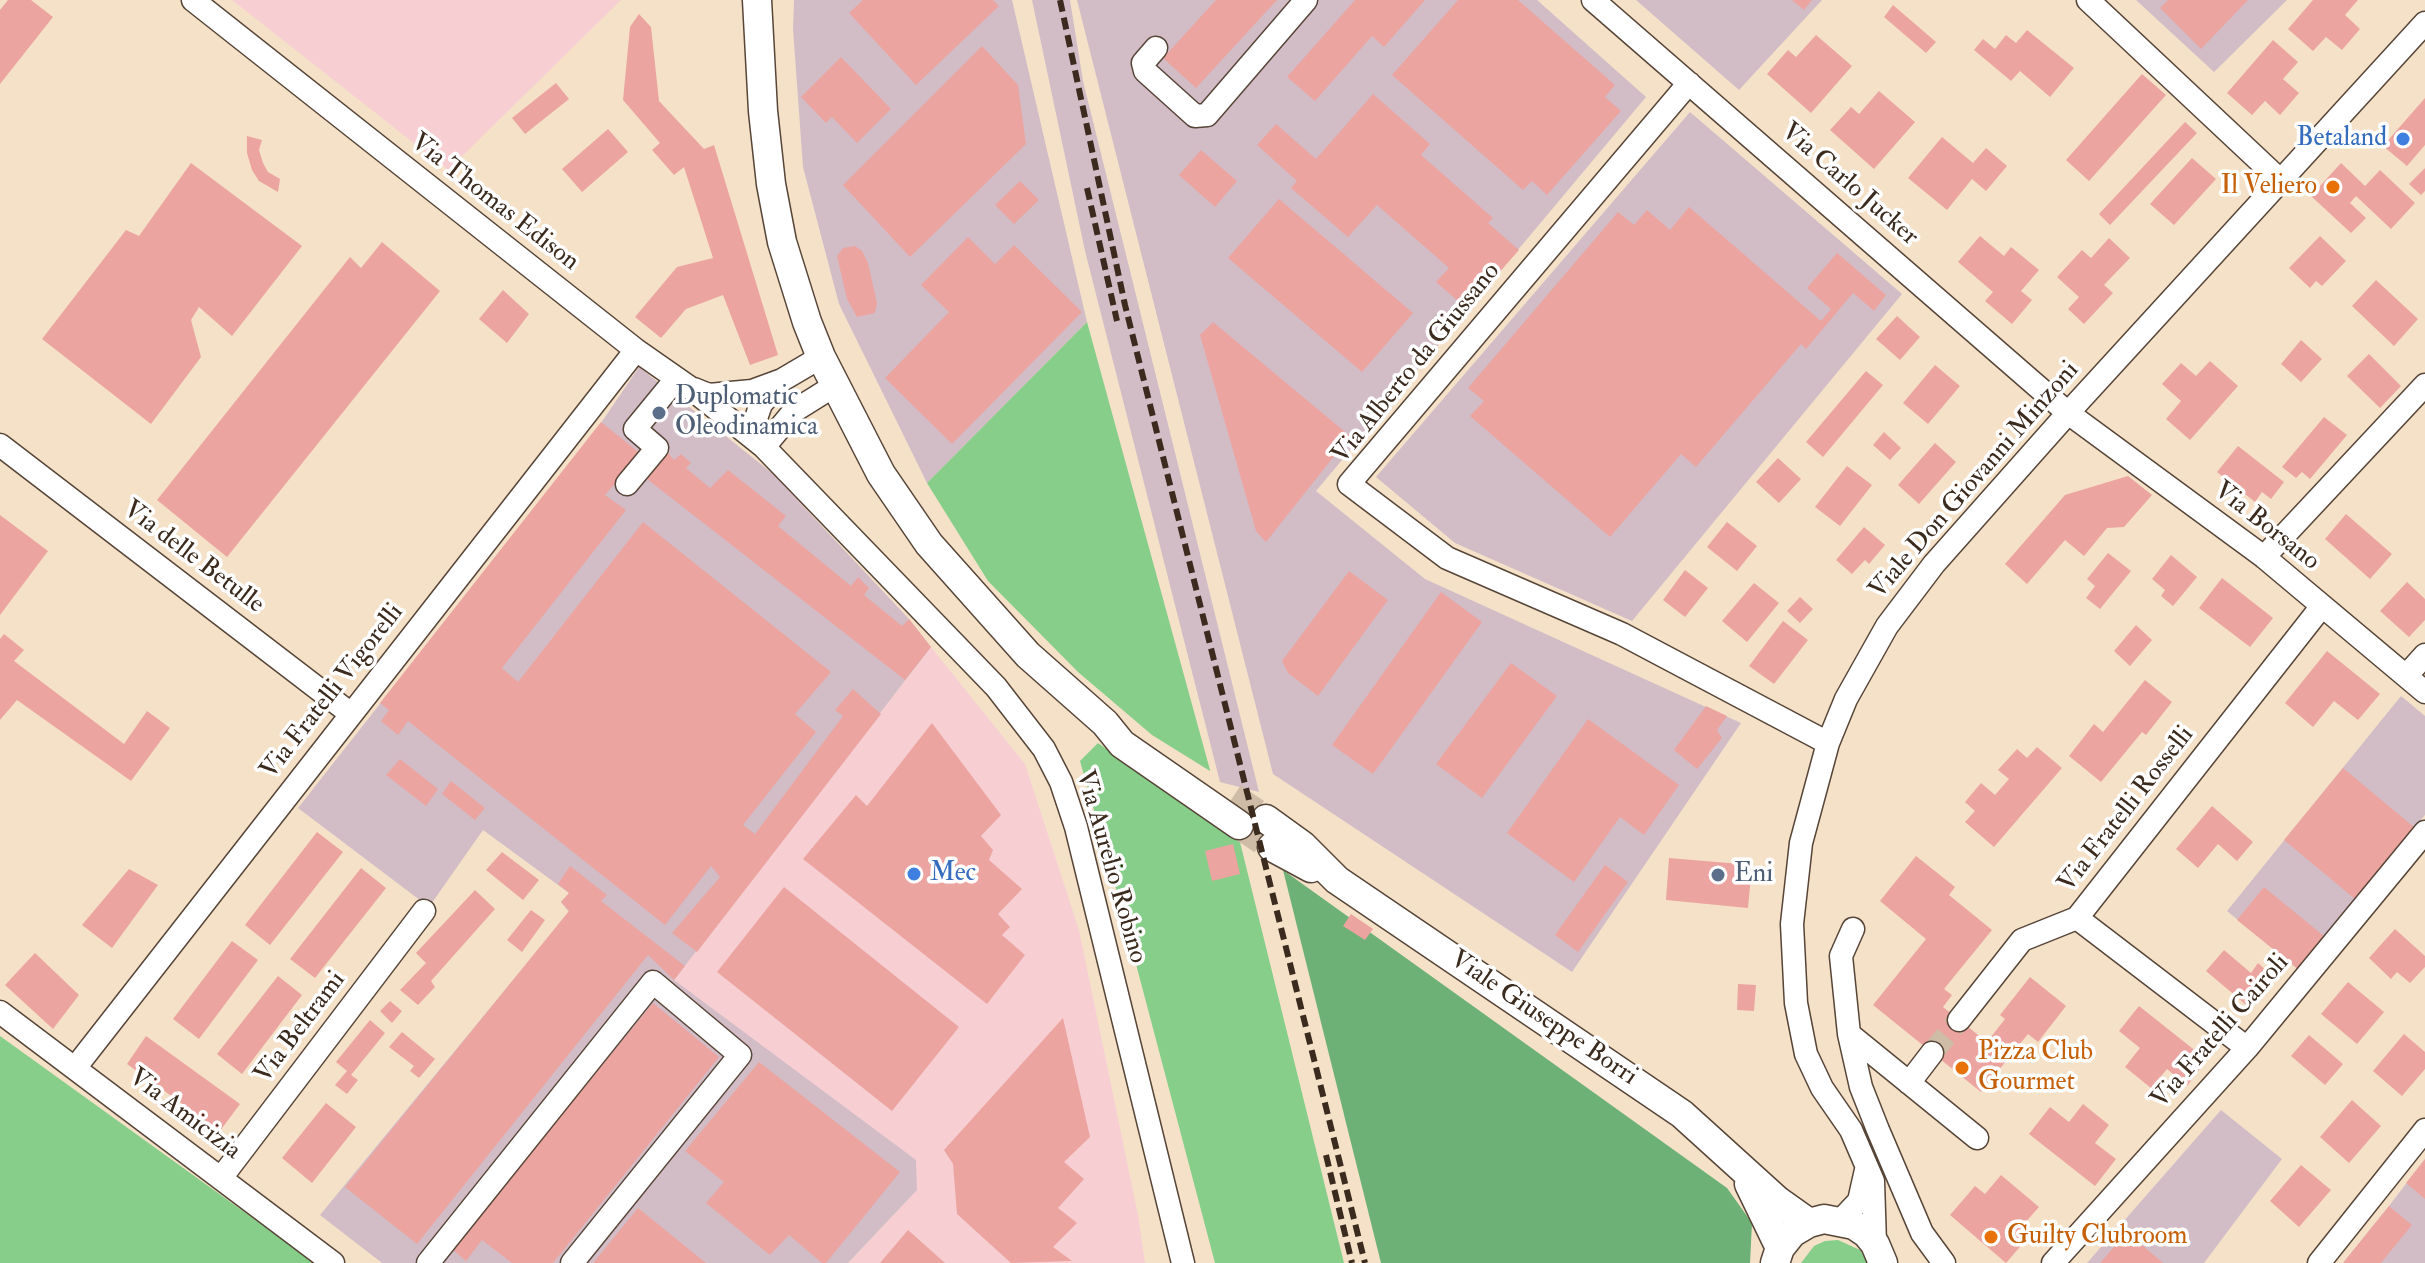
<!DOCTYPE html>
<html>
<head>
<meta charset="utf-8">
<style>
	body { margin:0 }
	canvas { display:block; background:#f4e1c8 }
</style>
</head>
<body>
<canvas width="2425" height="1263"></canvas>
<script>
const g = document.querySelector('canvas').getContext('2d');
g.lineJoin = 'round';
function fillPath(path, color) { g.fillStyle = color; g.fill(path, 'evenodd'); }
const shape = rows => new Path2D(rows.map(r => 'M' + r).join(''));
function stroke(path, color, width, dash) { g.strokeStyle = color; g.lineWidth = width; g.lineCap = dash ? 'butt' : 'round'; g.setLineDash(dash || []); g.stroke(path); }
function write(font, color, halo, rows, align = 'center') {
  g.font = font + ' "IM FELL Double Pica",serif'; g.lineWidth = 7; g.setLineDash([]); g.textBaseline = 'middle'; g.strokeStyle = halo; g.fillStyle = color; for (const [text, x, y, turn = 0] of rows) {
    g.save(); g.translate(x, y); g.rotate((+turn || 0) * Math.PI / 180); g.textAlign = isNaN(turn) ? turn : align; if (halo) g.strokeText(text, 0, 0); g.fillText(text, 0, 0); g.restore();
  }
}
const built = shape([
	[232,0,621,0,448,170],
	[931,647,1025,764,1079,930,1138,1215,1145,1263,848,1263,917,1190,674,980]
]);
const industrial = shape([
	[794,0,1012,0,1087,322,927,483,839,304,803,167,793,29],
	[1032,0,1070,0,1083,81,1259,792,1220,782,1085,251],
	[1077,0,1537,0,1646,97,1316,491,1425,579,1741,723,1572,972,1273,774],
	[1636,0,1822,0,1739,90],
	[2136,0,2287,0,2214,72],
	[1690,112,1902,294,1632,621,1455,543,1376,477],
	[639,367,772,473,909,619,931,647,674,980,916,1160,917,1190,848,1263,382,1263,320,1215,569,912,561,902,569,893,483,830,429,907,298,808,601,423],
	[2401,696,2425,716,2425,815,2299,970,2227,911],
	[2221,1110,2282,1159,2204,1263,2087,1263],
	[2425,1159,2425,1263,2343,1263,2389,1206]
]);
const green = shape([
	[1087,322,1210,770,1210,771,1152,735,1078,672,988,581,927,483],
	[1098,743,1240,842,1344,1263,1215,1263,1118,896,1080,761],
	[0,1036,304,1255,314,1263,0,1263],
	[1838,1240,1860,1250,1869,1263,1801,1263,1814,1246,1825,1241]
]);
const forest = shape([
	[1283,870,1727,1188,1752,1223,1750,1263,1381,1263]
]);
const building = shape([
	[8,0,31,0,53,17,0,84,0,10],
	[863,0,993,0,999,6,916,85,849,13],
	[1216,0,1277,0,1196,88,1163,58],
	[1355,0,1425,0,1384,47,1372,36,1315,101,1287,77],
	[1458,0,1518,0,1615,85,1605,97,1621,111,1547,195,1532,181,1523,190,1392,75],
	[1792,0,1812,0,1804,10],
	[2168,0,2248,0,2201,49,2160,8],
	[2313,0,2358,0,2345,15,2360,29,2342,50,2326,37,2313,51,2288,29],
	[1893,5,1936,42,1926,53,1884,17],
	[639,14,651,27,659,101,704,149,714,145,778,355,750,365,723,295,686,309,661,338,635,317,677,267,713,258,684,167,674,175,652,150,660,143,623,100,630,27],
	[2027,30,2074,68,2050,97,2020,71,2011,81,1974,50,1983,39,1995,49,2006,35,2016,43],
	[1816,35,1852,66,1811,113,1767,74,1788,50,1796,57],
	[2273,40,2298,62,2283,79,2299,93,2280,115,2265,101,2252,115,2227,93],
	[982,46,1018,85,1026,144,910,257,843,185],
	[841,57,891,109,857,143,832,117,826,123,801,97],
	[2142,74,2166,95,2089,181,2066,160],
	[556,83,569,99,525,134,512,118],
	[1879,91,1915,122,1874,169,1830,130,1851,107,1859,114],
	[1373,94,1430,144,1421,155,1493,218,1488,223,1519,250,1467,309,1436,282,1449,268,1377,205,1348,237,1291,188,1297,181,1257,145,1276,124,1316,159],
	[2425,98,2425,145,2407,166,2383,146],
	[2185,122,2197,133,2110,225,2099,214],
	[608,129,628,152,582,192,562,169],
	[247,136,262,140,259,150,263,163,268,172,280,179,278,192,259,181,252,170,247,153],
	[1942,137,1973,163,1986,148,2007,166,1986,191,1972,179,1947,210,1908,178],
	[1201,150,1237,181,1215,207,1179,175],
	[2192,158,2216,179,2174,225,2150,204],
	[191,163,302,246,232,336,199,307,191,320,201,357,151,424,42,339,126,230,139,236],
	[2341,163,2365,186,2380,170,2415,203,2391,229,2356,196,2350,203,2366,218,2351,233,2311,196],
	[2425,168,2425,191,2421,195,2409,184],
	[1020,181,1039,200,1014,224,995,205],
	[1279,199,1413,313,1362,372,1228,258],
	[1689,207,1821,321,1831,309,1807,288,1837,253,1886,295,1874,311,1853,293,1806,349,1801,344,1696,467,1681,454,1610,537,1470,416,1484,401,1468,388,1618,212,1634,225,1647,210,1670,230],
	[1980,236,2004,256,2011,247,2039,270,2021,291,2032,300,2012,324,1985,301,1993,292,1958,262],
	[2320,236,2346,261,2322,286,2316,281,2310,288,2289,268],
	[968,237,995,264,1014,245,1082,312,952,444,885,378,949,312,921,285],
	[2109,238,2130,258,2104,285,2113,293,2084,324,2068,309,2079,297,2057,277,2082,250,2091,258],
	[382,242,440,291,227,557,157,500,350,257,361,268],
	[855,246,862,251,868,263,877,303,875,313,857,317,847,299,837,256,843,248],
	[2376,280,2418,319,2394,346,2352,306],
	[503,290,529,314,507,343,479,319],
	[1897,316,1920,337,1900,360,1876,339],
	[1213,322,1350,436,1266,542,1256,531,1200,335],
	[2301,340,2322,359,2301,382,2281,364],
	[2369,354,2401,386,2380,408,2347,376],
	[2210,361,2238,386,2190,440,2166,419,2181,401,2162,384,2181,363,2196,376],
	[1935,365,1960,386,1928,424,1903,403],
	[1866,371,1883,385,1823,457,1806,442],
	[2324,417,2347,435,2310,479,2302,472,2296,478,2282,467],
	[601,422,641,454,605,495,626,510,502,668,518,682,643,522,831,672,795,714,816,732,743,825,755,834,843,716,835,710,853,689,881,714,697,952,672,933,720,877,711,866,665,925,408,721,398,735,381,721,389,710,380,703],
	[1884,432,1901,448,1890,460,1873,445],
	[1935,443,1956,462,1919,504,1898,485],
	[2238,446,2284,482,2271,499,2262,492,2255,502,2217,472],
	[668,453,674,460,681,454,691,463,686,468,710,488,728,470,786,516,778,526,851,586,858,577,869,588,864,595,902,626,909,619,931,647,905,680,647,479],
	[1778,458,1801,479,1779,503,1756,482],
	[1847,466,1872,485,1840,526,1815,507],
	[2128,476,2152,495,2124,527,2107,528,2084,556,2065,540,2027,584,2005,564,2065,495],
	[2346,514,2392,554,2370,579,2325,539],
	[0,515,48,551,0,615],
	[1727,522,1757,546,1737,571,1707,547],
	[1864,527,1885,545,1869,564,1865,560,1852,574,1836,560],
	[2108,553,2131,571,2100,609,2086,598,2095,586,2087,579],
	[2171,555,2197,577,2173,606,2161,596,2165,590,2152,579],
	[1685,570,1708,588,1685,617,1663,600],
	[1349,571,1388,600,1318,696,1288,673,1282,661],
	[2222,578,2273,618,2250,647,2199,608],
	[2407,582,2425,599,2425,620,2409,637,2380,611],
	[1754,583,1779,603,1747,642,1722,621],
	[1441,592,1482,622,1373,774,1332,745],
	[1800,597,1813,609,1800,623,1787,611],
	[1783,621,1808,640,1774,684,1749,666],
	[2136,625,2152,640,2130,666,2114,651],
	[4,634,24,650,14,661,124,744,147,711,170,728,131,781,17,700,0,720,0,639],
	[2327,651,2380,694,2358,720,2334,701,2313,727,2285,703],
	[1511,663,1557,696,1482,798,1436,764],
	[2145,680,2172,702,2146,735,2142,732,2101,782,2069,756,2094,724,2103,732],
	[1706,706,1727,716,1717,730,1722,738,1697,769,1674,750],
	[1588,719,1679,785,1644,835,1620,817,1574,882,1507,833],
	[932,723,1001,815,981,836,993,850,989,860,1022,889,998,914,1010,927,1002,935,1025,955,987,1004,803,859,856,795,867,806],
	[2037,747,2062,768,1994,847,1965,822,1975,811,1965,802,1981,783,1995,795,2009,779,1998,770,2017,749,2027,758],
	[400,759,438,789,426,806,386,775],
	[2343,768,2415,828,2355,899,2284,840],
	[451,781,485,808,475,820,442,794],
	[2212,806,2253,842,2237,861,2218,844,2198,868,2176,849],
	[317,832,343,852,270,945,245,925],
	[1233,844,1240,874,1212,881,1205,851],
	[502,852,539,880,523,900,486,870],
	[1916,856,1955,887,1949,895,1992,930,1944,989,1952,995,1943,1007,1987,1042,2005,1019,2000,1015,2030,977,2066,1006,2038,1042,2028,1034,1981,1092,1873,1005,1926,939,1880,901],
	[1669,858,1752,865,1748,908,1666,900],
	[1605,865,1628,882,1578,952,1555,935],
	[570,866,607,895,601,901,685,966,674,980,648,955,417,1244,345,1187,569,911,561,902,569,893,558,884],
	[361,868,386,888,315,978,290,959],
	[129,869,158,885,112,948,82,925],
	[784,887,959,1027,892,1111,717,972],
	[2264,887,2325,937,2299,970,2237,920],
	[475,890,495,909,431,981,435,987,418,1005,400,990,426,963,416,953],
	[531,910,545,920,522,952,507,940],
	[1351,914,1373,929,1365,940,1343,926],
	[2395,929,2425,956,2425,967,2410,983,2397,972,2391,979,2369,958],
	[232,941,258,960,199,1039,173,1019],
	[2224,950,2251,973,2258,963,2276,979,2251,1009,2206,971],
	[35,953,79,995,53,1029,5,985],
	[278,976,302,995,242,1074,217,1054],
	[2348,982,2384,1012,2357,1044,2321,1014],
	[1738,984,1756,985,1754,1011,1737,1010],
	[390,1001,402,1011,392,1023,380,1011],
	[653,1003,719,1057,553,1263,512,1263,482,1240,466,1261,452,1249],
	[2139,1006,2207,1060,2187,1086,2167,1069,2151,1088,2125,1067,2140,1048,2119,1031],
	[1063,1018,1090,1137,1064,1162,1084,1179,1058,1208,1077,1223,1053,1247,1072,1261,1011,1263,957,1214,953,1164,944,1150],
	[370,1020,385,1033,351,1075,358,1080,347,1094,335,1085,347,1071,336,1062],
	[402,1032,435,1059,419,1078,410,1071,414,1066,389,1047],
	[2404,1034,2425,1052,2425,1069,2402,1096,2373,1071],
	[2309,1035,2343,1064,2325,1085,2291,1056],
	[146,1036,240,1104,220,1131,127,1064],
	[759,1062,900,1172,826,1263,822,1263,789,1235,770,1255,706,1203,724,1182,685,1151],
	[2352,1100,2381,1126,2349,1163,2320,1137],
	[326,1103,356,1127,312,1183,282,1158],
	[2083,1104,2109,1125,2095,1143,2116,1159,2095,1186,2029,1134,2050,1107,2069,1122],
	[2425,1159,2425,1199,2406,1183],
	[2301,1165,2331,1190,2299,1227,2270,1201],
	[2001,1175,2039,1207,2022,1226,2031,1234,2006,1263,1950,1215,1975,1186,1985,1194],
	[2389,1206,2412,1225,2381,1263,2343,1263],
	[638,1208,706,1263,593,1263],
	[908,1230,945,1263,880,1263],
	[2127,1232,2163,1263,2100,1263]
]);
const minorTunnel = shape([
	[1932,1053,1959,1020]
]);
const majorTunnel = shape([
	[1233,797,1266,819],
	[1239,825,1272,847]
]);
const minor = shape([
	[193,0,636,350,689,387,764,447,996,687,1044,749,1061,782,1076,827,1183,1263],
	[1593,0,2068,413,2264,557,2425,692],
	[2088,0,2281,181],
	[1156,48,1143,63,1145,71,1195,116,1207,115,1306,0],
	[1689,83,1349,484,1447,558,1622,634,1828,743],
	[694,389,709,395,752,391,782,380,821,357],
	[0,445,351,714],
	[763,446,754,424,761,404,780,382],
	[764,447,794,411,834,386],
	[627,484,657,448,635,429,676,379],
	[2264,557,2425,385],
	[2406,676,2425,655],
	[1853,929,1841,956,1849,1034,1861,1087,1878,1130,1922,1233,1944,1263],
	[0,1012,333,1263],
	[1959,1020,2022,940,2077,918],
	[1849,1034,1977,1138],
	[2247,1048,2077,918,2322,606],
	[75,1068,636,350],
	[1909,1083,1932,1053],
	[221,1178,424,911],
	[1840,1221,1859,1201,1866,1170],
	[1875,1244,1873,1181,1851,1130,1822,1088,1806,1054,1796,1003,1792,924,1801,843,1828,743,1846,699,1887,626,1934,564,2068,413,2425,23],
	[428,1263,653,982,740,1055,572,1263],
	[2053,1263,2247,1048,2425,832],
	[2319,1263,2425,1130]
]);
const major = shape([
	[757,0,763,111,771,184,782,242,807,322,821,357,881,474,929,544,1028,655,1105,723,1122,744,1239,825],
	[1266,819,1302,845,1337,880,1682,1114,1778,1201,1809,1223],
	[1272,847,1311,868],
	[1749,1184,1780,1248],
	[1775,1263,1780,1248,1792,1233,1809,1223,1824,1219,1854,1225,1866,1233,1875,1244,1883,1263]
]);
const rail = shape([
	[1060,0,1125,305,1365,1263],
	[1087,188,1117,321],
	[1326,1155,1352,1263]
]);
const markers = [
	[2403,139,8,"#3f7fe0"],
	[2333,187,8,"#e8710a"],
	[659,413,8,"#5c6f8a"],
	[914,874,8,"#3f7fe0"],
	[1718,875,8,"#5c6f8a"],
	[1962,1068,8,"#e8710a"],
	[1991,1237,8,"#e8710a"]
];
const shopNames = [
	["Betaland",2387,139],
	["Mec",930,874,"left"]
];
const streetNames = [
	["Via Carlo Jucker",1849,185,41],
	["Via Thomas Edison",494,203,38],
	["Via Alberto da Giussano",1417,364,-51],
	["Viale Don Giovanni Minzoni",1975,481,-49],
	["Via Borsano",2266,527,38],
	["Via delle Betulle",193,558,37],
	["Via Fratelli Vigorelli",333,692,-52],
	["Via Fratelli Rosselli",2127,810,-52],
	["Via Aurelio Robino",1110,867,74],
	["Viale Giuseppe Borri",1543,1019,34],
	["Via Beltrami",301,1028,-53],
	["Via Fratelli Cairoli",2221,1032,-49],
	["Via Amicizia",184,1115,37]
];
const foodNames = [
	["Il Veliero",2317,187,"right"],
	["Pizza Club",1978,1053],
	["Gourmet",1978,1083],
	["Guilty Clubroom",2007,1237]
];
const serviceNames = [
	["Duplomatic",675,398],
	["Oleodinamica",675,428],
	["Eni",1734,875]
];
fillPath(built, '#f7cfd3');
fillPath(industrial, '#d2bdc7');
fillPath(green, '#87ce8a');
fillPath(forest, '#6db176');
fillPath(building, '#eca4a0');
stroke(minorTunnel, '#cfbca6', 22, [22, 11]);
stroke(majorTunnel, '#cfbca6', 28, [28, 14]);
stroke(minor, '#574538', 25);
stroke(major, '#574538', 31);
stroke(minor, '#fff', 22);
stroke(major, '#fff', 28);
stroke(rail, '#3b2a1e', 6, [12, 6]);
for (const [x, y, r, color] of markers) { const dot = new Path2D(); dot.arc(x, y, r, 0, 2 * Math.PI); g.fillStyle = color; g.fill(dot); stroke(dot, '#fff', 3); }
write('26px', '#366cbe', '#fff', shopNames, 'right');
write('26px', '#3b2a1e', '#fff', streetNames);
write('26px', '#c56008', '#fff', foodNames, 'left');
write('26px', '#4e5e75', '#fff', serviceNames, 'left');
</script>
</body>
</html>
